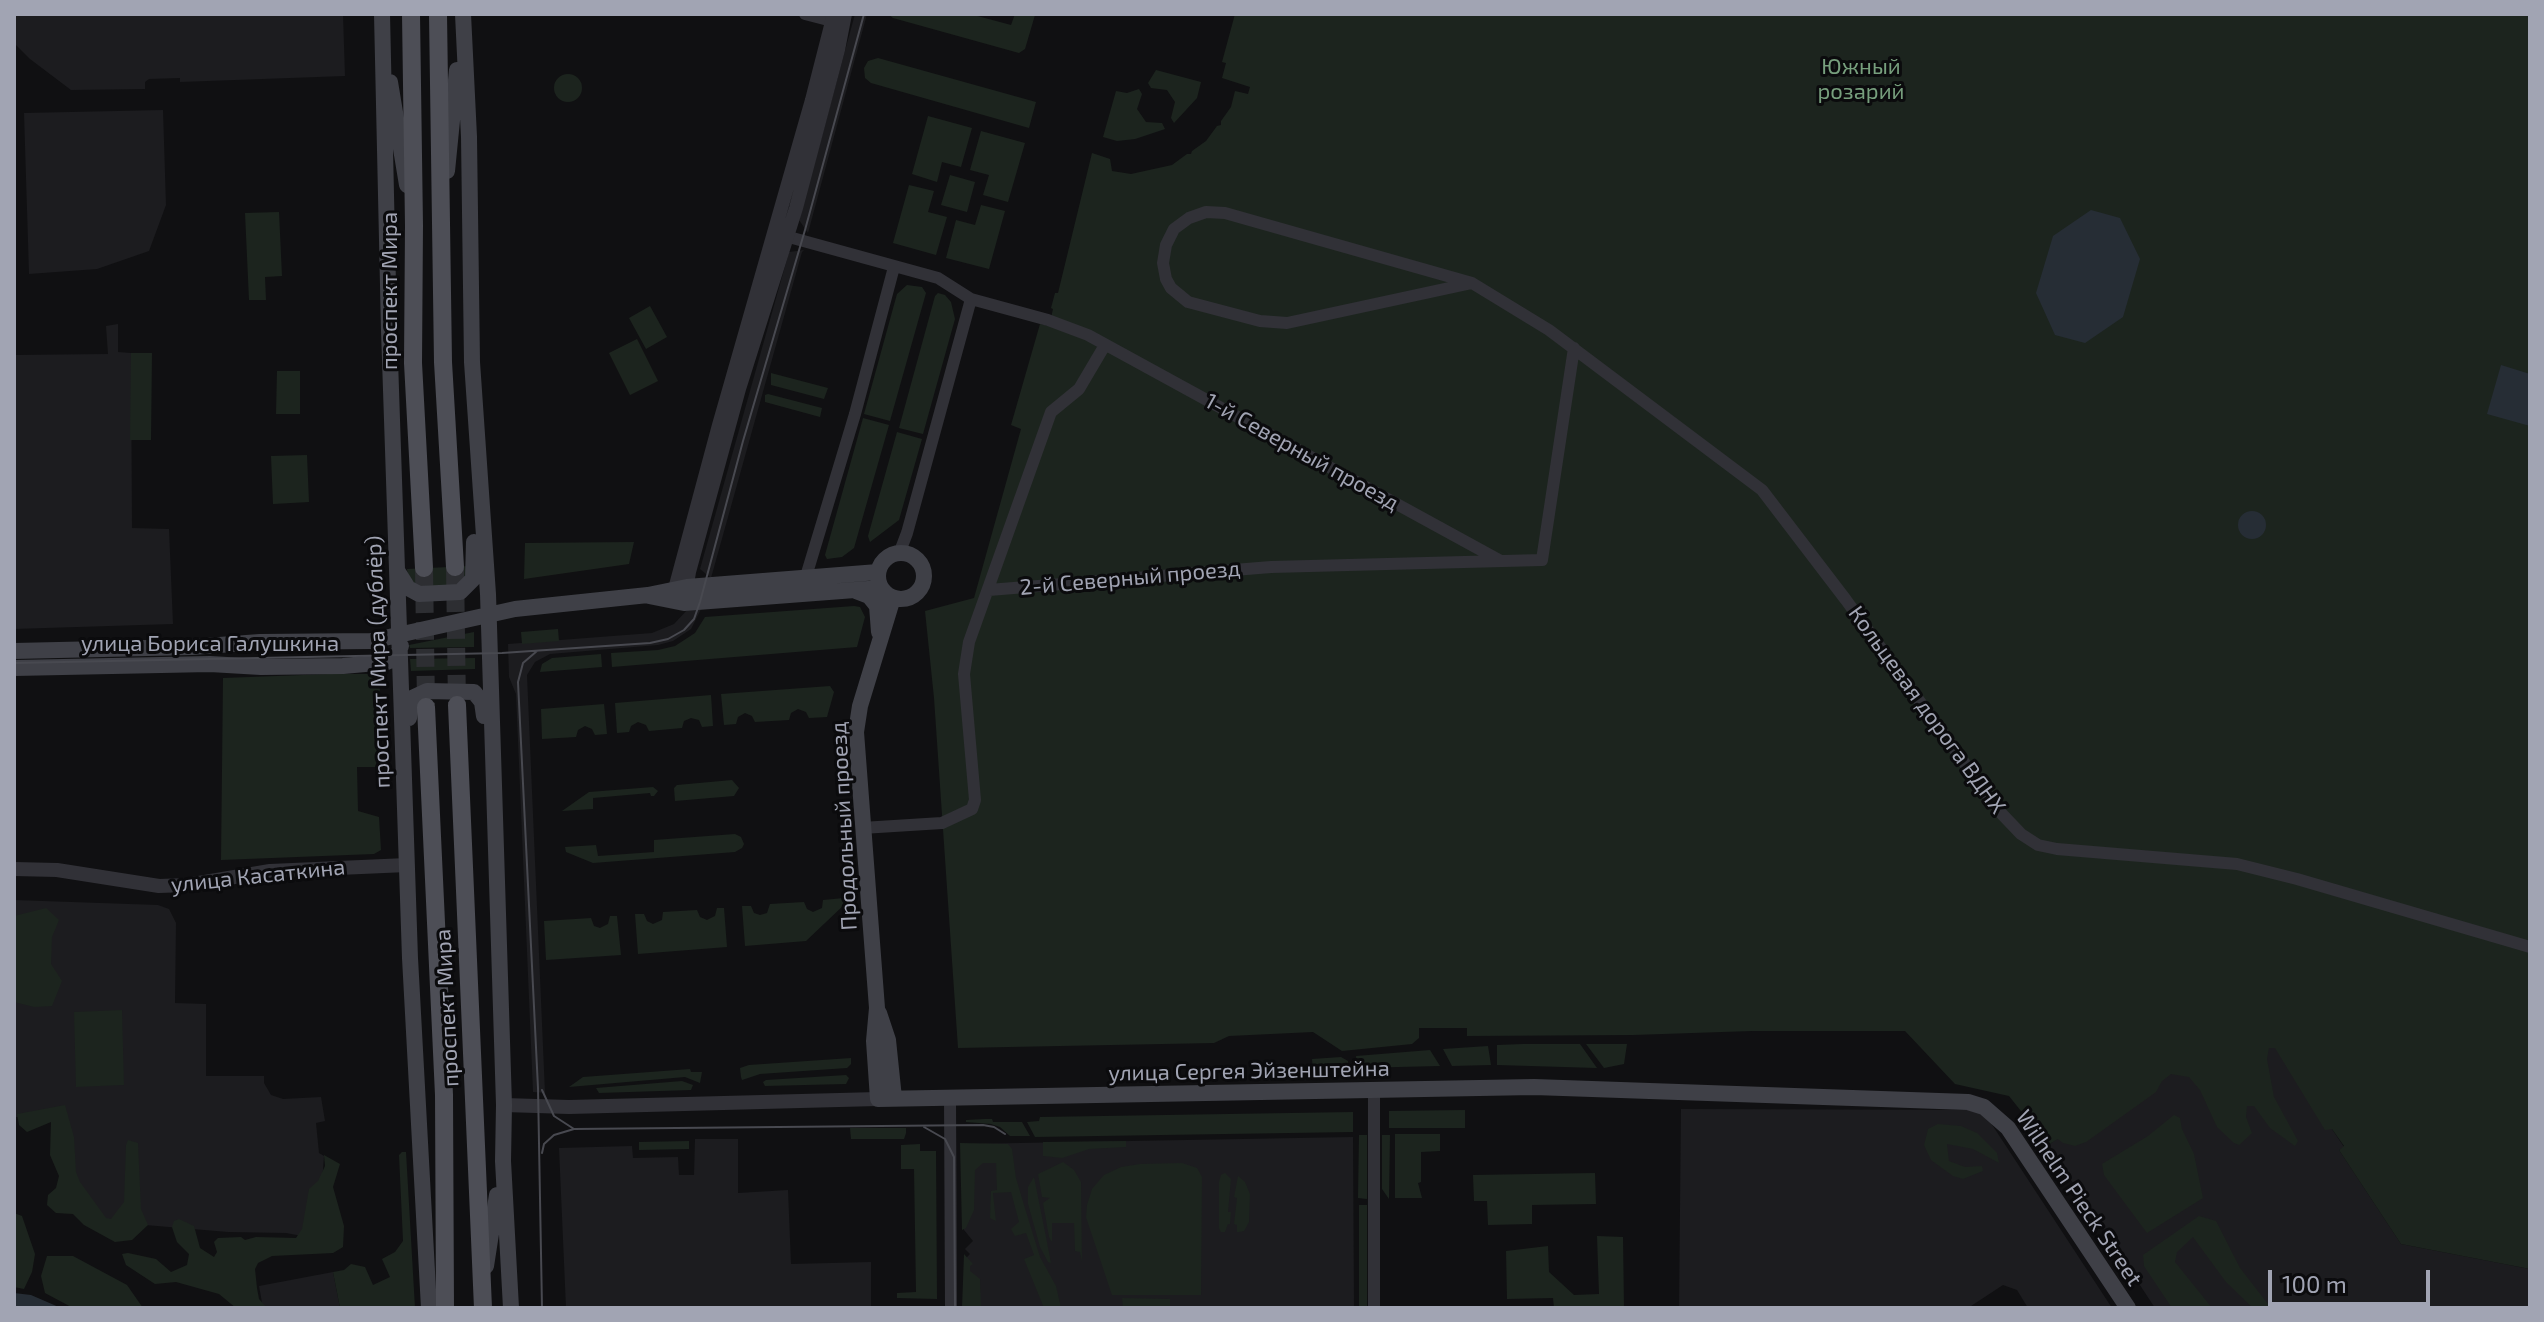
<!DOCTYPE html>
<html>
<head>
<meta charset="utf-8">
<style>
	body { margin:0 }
	#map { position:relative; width:2544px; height:1322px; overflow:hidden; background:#101012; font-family:"Exo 2",sans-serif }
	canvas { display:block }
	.frame { position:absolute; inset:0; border:16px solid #a1a4b3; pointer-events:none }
	.scale { position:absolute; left:2268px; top:1270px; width:162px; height:36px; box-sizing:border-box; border:4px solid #a1a4b3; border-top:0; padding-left:10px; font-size:24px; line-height:28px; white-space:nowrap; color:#a1a4b3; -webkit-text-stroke:6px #0b0b0d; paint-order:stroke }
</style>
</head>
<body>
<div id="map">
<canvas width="2544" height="1322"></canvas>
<div class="frame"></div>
<div class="scale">100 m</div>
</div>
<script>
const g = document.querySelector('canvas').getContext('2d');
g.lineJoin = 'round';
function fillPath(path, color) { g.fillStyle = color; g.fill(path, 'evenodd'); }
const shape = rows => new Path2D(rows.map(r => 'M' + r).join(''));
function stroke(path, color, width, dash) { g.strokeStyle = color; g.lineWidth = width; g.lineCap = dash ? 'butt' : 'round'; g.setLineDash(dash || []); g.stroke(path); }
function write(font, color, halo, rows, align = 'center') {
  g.font = font + ' "Exo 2",sans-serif'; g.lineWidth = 6; g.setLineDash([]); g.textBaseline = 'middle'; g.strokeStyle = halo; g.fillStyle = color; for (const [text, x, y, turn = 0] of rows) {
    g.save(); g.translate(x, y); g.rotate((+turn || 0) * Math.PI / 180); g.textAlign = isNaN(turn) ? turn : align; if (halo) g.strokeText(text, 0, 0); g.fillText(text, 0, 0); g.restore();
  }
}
const built = shape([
	[14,14,343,14,345,76,180,82,180,78,149,79,145,82,145,89,71,90,30,59,14,43],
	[855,14,867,14,808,233,799,220],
	[163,110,166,205,149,251,97,269,29,274,24,113],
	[804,250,802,252,711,578,700,569,789,252],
	[118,324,118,352,131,353,132,528,169,529,173,624,14,629,14,355,108,354,106,326],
	[702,607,691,629,673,641,658,645,550,654,535,662,527,675,545,1093,533,1092,516,694,509,677,508,644,652,633,674,624,689,608],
	[14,900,158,905,169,909,176,923,175,1003,206,1004,206,1076,264,1076,264,1083,271,1095,283,1099,321,1097,325,1121,316,1123,319,1153,324,1156,318,1239,286,1233,228,1232,98,1221,60,1172,55,1117,14,1117],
	[2254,1013,2344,1147,2339,1150,2401,1244,2530,1269,2530,1308,2155,1308,2048,1145],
	[1681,1109,1973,1110,1987,1117,2112,1308,2028,1308,2017,1290,2003,1285,1968,1308,1679,1308],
	[1353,1137,1354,1308,965,1308,965,1259,970,1254,965,1249,973,1241,964,1230,964,1144],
	[695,1139,738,1139,738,1193,788,1190,791,1264,871,1262,871,1308,566,1308,559,1148,632,1146,633,1158,678,1157,679,1175,694,1175],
	[333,1272,340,1308,263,1308,259,1286]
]);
const green = shape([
	[888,14,970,14,1011,25,1015,14,1035,15,1025,49,1019,53,893,18],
	[1235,14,2530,14,2530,1269,2401,1244,2339,1150,2344,1146,2332,1129,2325,1130,2275,1048,2269,1048,2267,1059,2274,1097,2298,1141,2295,1146,2270,1128,2254,1106,2247,1106,2246,1117,2252,1133,2239,1145,2234,1143,2217,1127,2200,1090,2189,1077,2171,1074,2162,1081,2156,1092,2086,1142,2075,1146,2063,1143,2058,1139,2048,1145,2009,1096,1955,1084,1905,1031,1752,1031,1633,1035,1467,1036,1467,1028,1419,1028,1419,1038,1412,1044,1342,1051,1313,1032,1229,1036,1214,1043,958,1048,934,698,925,611,974,598,1021,429,1011,425,1040,324,1049,326,1053,309,1051,308,1055,293,1058,293,1092,153,1110,159,1112,171,1131,174,1172,165,1187,154,1191,154,1192,151,1206,141,1217,126,1221,125,1221,121,1231,107,1235,91,1248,94,1250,87,1222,78,1226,63,1222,62],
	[878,58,1036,102,1029,128,871,83,865,78,864,68,868,61],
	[1156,70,1201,82,1197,98,1174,123,1171,118,1175,102,1167,90,1151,88,1148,83],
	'554 88a14 14 0 1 1 28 0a14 14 0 1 1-28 0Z',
	[1139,89,1142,94,1137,109,1146,122,1162,123,1165,129,1135,139,1117,141,1103,137,1116,91,1127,93],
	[928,116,972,128,961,167,942,162,937,182,912,174],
	[981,131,1025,143,1008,202,983,195,989,175,970,170],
	[950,175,975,182,967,212,941,205],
	[909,185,934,191,928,212,947,217,936,255,893,243],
	[981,205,1005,211,989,269,946,258,956,220,975,225],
	[279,212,282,276,265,277,266,300,249,300,245,213],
	[907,285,922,287,926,293,890,421,864,414,897,294],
	[938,293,945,295,951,302,955,319,923,434,899,428,935,296],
	[650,306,667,337,646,349,629,318],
	[637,339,658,381,630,395,609,353],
	[131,353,152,353,151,440,130,440],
	[277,371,300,371,300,414,276,414],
	[771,373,828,388,824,399,771,385],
	[768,394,822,408,820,417,765,402,765,395],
	[863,418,889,425,854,548,842,557,827,559,825,555],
	[897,432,922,439,899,520,870,542,868,536],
	[307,455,309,502,273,504,271,456],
	[634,542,629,564,524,579,525,543],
	[470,566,471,569,458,586,423,587,417,586,408,576,407,569],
	[854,606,860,607,865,617,857,647,612,667,611,653,658,650,675,646,695,633,705,617],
	[558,629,559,641,522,644,521,632],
	[474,632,474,647,410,648,409,645],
	[601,654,602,667,540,672,542,664,552,658],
	[475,658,475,669,411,671,410,659],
	[330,674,370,674,380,686,376,767,357,767,358,811,379,817,381,850,374,854,221,860,223,678],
	[830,686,834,692,827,717,809,718,806,712,798,709,791,713,789,720,755,722,752,716,745,713,738,717,736,724,724,725,721,694],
	[711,695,713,726,702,727,699,720,691,718,684,721,682,728,649,731,646,725,638,722,631,726,629,732,617,733,615,703],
	[604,704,607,734,595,735,592,729,585,726,578,730,576,737,542,739,541,709],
	[732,780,739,788,734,796,675,801,674,788,677,785],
	[653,787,658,791,654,796,651,796,650,793,593,798,593,809,562,811,589,792],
	[735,834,741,837,744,844,742,848,735,852,593,863,566,852,565,847,596,845,598,856,654,852,654,840],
	[844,898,845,904,806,941,745,946,742,906,751,906,754,913,760,915,767,913,770,904,804,902,807,909,813,912,822,908,823,900],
	[46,908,59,920,52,937,51,964,62,981,52,1006,34,1007,14,1002,14,916],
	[717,908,724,908,727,947,638,954,635,914,644,914,647,921,653,924,662,920,663,912,697,910,700,917,707,920,715,916],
	[610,916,617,916,621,955,546,960,544,921,591,918,594,926,600,928,608,924],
	[122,1010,124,1085,76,1087,74,1012],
	[1523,1044,1580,1044,1597,1068,1497,1065,1497,1045],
	[1586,1044,1627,1044,1624,1064,1604,1068],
	[1488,1046,1491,1065,1452,1066,1443,1049],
	[1430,1050,1440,1066,1357,1068,1356,1056],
	[1341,1057,1348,1061,1349,1069,1313,1071,1312,1059],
	[851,1058,851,1064,847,1068,760,1074,742,1080,741,1077,740,1068,749,1065],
	[690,1069,691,1072,702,1072,700,1083,685,1077,569,1087,583,1077],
	[846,1075,849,1078,846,1084,765,1086,763,1082,766,1080],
	[682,1081,693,1085,691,1090,599,1093,596,1088],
	[65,1105,74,1137,76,1172,80,1182,106,1218,111,1219,124,1202,126,1145,128,1140,138,1143,141,1209,148,1225,132,1240,115,1242,84,1225,73,1214,56,1213,47,1205,48,1195,56,1188,59,1176,50,1155,51,1122,27,1132,19,1125,17,1114],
	[1465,1110,1465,1128,1389,1128,1389,1111],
	[1353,1112,1353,1132,1035,1137,1027,1122,1039,1121,1040,1117],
	[2174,1115,2180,1118,2182,1129,2194,1154,2203,1198,2147,1233,2104,1175,2102,1164,2148,1136],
	[985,1119,992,1119,993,1122,1022,1122,1030,1136,1010,1136,1000,1127,991,1124,966,1122,966,1120],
	[1938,1124,1961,1126,1977,1133,1997,1153,1999,1163,1973,1149,1947,1144,1949,1161,1965,1167,1982,1166,1983,1171,1963,1179,1953,1176,1931,1160,1924,1145,1928,1129],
	[850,1128,906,1128,906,1133,904,1139,851,1139],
	[1395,1134,1440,1134,1440,1151,1421,1152,1421,1182,1418,1183,1422,1198,1395,1198],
	[1359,1135,1367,1135,1367,1199,1358,1198],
	[1382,1135,1390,1135,1389,1199,1382,1189],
	[689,1141,689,1149,639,1150,639,1142],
	[1126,1141,1126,1147,1089,1149,1062,1158,1043,1156,1043,1142],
	[960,1143,1008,1144,1012,1149,1016,1178,1024,1205,1040,1257,1056,1286,1061,1308,1044,1308,1024,1259,1034,1255,1026,1233,1015,1236,1011,1229,1019,1222,1011,1192,993,1193,996,1221,990,1218,991,1191,997,1190,996,1163,983,1163,975,1170,974,1210,966,1228,962,1230],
	[920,1144,920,1151,936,1151,937,1299,897,1298,897,1293,916,1292,914,1169,901,1169,901,1145],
	[402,1152,406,1152,415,1308,340,1308,333,1272,344,1270,351,1264,365,1267,373,1285,390,1277,382,1259,395,1252,403,1241,399,1155],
	[324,1155,340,1164,333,1187,344,1226,343,1247,333,1253,272,1256,258,1263,255,1269,257,1288,259,1299,267,1308,236,1308,219,1294,176,1282,155,1284,126,1265,122,1254,128,1253,156,1259,171,1272,187,1265,189,1254,177,1242,172,1227,174,1221,179,1219,194,1226,200,1248,214,1257,217,1252,214,1242,218,1238,241,1237,245,1240,256,1237,296,1238,302,1229,309,1189,318,1181,325,1166],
	[1063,1162,1074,1170,1081,1182,1082,1262,1080,1252,1075,1251,1074,1223,1052,1223,1052,1242,1049,1237,1043,1203,1050,1198,1042,1197,1038,1174],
	[1182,1163,1197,1168,1202,1177,1201,1295,1112,1295,1086,1217,1087,1205,1092,1189,1104,1175,1121,1167,1140,1164],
	[1225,1173,1231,1179,1228,1212,1231,1212,1230,1224,1228,1224,1225,1232,1221,1232,1219,1228,1219,1182,1221,1175],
	[1595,1173,1596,1204,1532,1205,1532,1224,1488,1225,1487,1201,1474,1201,1473,1175],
	[1238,1176,1245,1182,1250,1194,1249,1222,1244,1231,1239,1232,1237,1232,1237,1225,1234,1224,1237,1198,1234,1197],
	[1034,1177,1046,1237,1051,1263,1048,1262,1040,1247,1028,1204,1028,1187],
	[1359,1205,1367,1205,1367,1308,1359,1308],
	[14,1213,22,1216,35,1254,32,1272,24,1289,14,1287],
	[2199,1216,2216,1221,2240,1268,2271,1308,2253,1308,2226,1282,2193,1237,2177,1252,2175,1262,2212,1308,2172,1308,2144,1266,2143,1255],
	[1597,1236,1623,1237,1624,1308,1554,1308,1553,1298,1507,1299,1506,1251,1548,1246,1549,1272,1574,1295,1599,1294],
	[964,1254,973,1264,970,1266,970,1271,980,1279,981,1308,962,1308],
	[47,1256,73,1256,127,1285,143,1308,73,1308,45,1293,41,1276],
	[1122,1298,1170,1299,1170,1308,1123,1308]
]);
const water = shape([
	[2091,210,2120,218,2140,259,2123,317,2085,343,2055,335,2036,293,2053,236],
	[2501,365,2530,374,2530,426,2487,414],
	'2238 525a14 14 0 1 1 28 0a14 14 0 1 1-28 0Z',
	[14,1293,31,1295,61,1308,14,1308]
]);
const primaryTunnel = shape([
	[455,567,457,705],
	[424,568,426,705]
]);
const minor = shape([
	[805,14,832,21],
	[778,234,938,278,971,299,1048,320,1088,335,1499,560],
	[1472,283,1287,323,1260,321,1188,302,1171,288,1166,279,1163,263,1166,245,1174,229,1189,218,1206,212,1225,213,1472,283,1549,330,1762,490,1846,600,2000,812,2021,834,2038,845,2057,849,2237,864,2297,879,2530,947],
	[899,554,907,533,971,299],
	[804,583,855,414,894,267],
	[989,590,1271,567,1542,560,1574,348],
	[862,828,942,823,972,809,975,800,964,674,969,642,1051,412,1079,389,1105,345],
	[950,1099,951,1308],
	[1374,1308,1374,1091]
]);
const tertiary = shape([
	[685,596,689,572,739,389,796,208,838,50,845,14],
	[672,600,719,425,812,100,834,14],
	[14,869,57,870,159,886,187,885,270,871,407,865],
	[504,1105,569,1107,878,1099]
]);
const secondary = shape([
	[382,14,389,330,410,958,429,1308],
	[463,14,469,137,472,362,488,594,504,1105,503,1161,511,1308],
	[390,82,407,185],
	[447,171,457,70],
	'878 576a23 23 0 1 1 46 0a23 23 0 1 1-46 0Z',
	[398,572,408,588,419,594,460,592,473,579,474,542],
	[856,591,869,596,877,606,879,632],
	[649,596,684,603,881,588],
	[893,598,860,706,856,732,877,1008,874,1041,878,1099,1534,1087,1968,1102,1984,1107,2008,1128,2128,1308],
	[14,651,192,647,260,642,371,641,515,609,648,595,687,587,878,572],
	[14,668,210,664,261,667,343,666,387,662,396,658,401,646],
	[409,718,412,698,427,691,474,692,482,702,484,716],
	[879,1013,888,1040,894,1098],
	[486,1266,497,1195]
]);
const primary = shape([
	[411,14,414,226,413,363,424,568],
	[438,14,443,362,455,567],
	[457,705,483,1308],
	[426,707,444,1095,445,1308]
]);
const tram = shape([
	[537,651,523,663,518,682,538,1088,542,1308],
	[14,663,502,653,650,643,668,639,684,630,694,619,700,602,743,441,805,230,864,14],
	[542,1090,554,1116,574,1129],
	[924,1127,945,1139,954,1157,955,1308],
	[542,1153,544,1144,554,1135,574,1129,983,1125,994,1127,1005,1134]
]);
const parkNames = [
	["Южный",1861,67],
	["розарий",1861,92]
];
const streetNames = [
	["проспект Мира",390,291,-90],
	["1-й Северный проезд",1302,452,29],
	["2-й Северный проезд",1130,578,-5],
	["улица Бориса Галушкина",210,644],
	["проспект Мира (дублёр)",378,662,-92],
	["Кольцевая дорога ВДНХ",1927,710,54],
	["Продольный проезд",844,826,-93],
	["улица Касаткина",258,876,-6],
	["проспект Мира",447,1008,-93],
	["улица Сергея Эйзенштейна",1249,1071,-1],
	["Wilhelm Pieck Street",2079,1198,56]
];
fillPath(built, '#1c1c1f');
fillPath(green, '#1c241e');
fillPath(water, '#262d35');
stroke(primaryTunnel, '#2d2e32', 18, [18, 9]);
stroke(minor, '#313137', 12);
stroke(tertiary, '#313137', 14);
stroke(secondary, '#3f4047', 16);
stroke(primary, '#4d4e56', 18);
stroke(tram, '#484950', 2);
write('22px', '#779f7d', '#0b0b0d', parkNames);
write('22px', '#a1a4b3', '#0b0b0d', streetNames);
</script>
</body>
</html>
